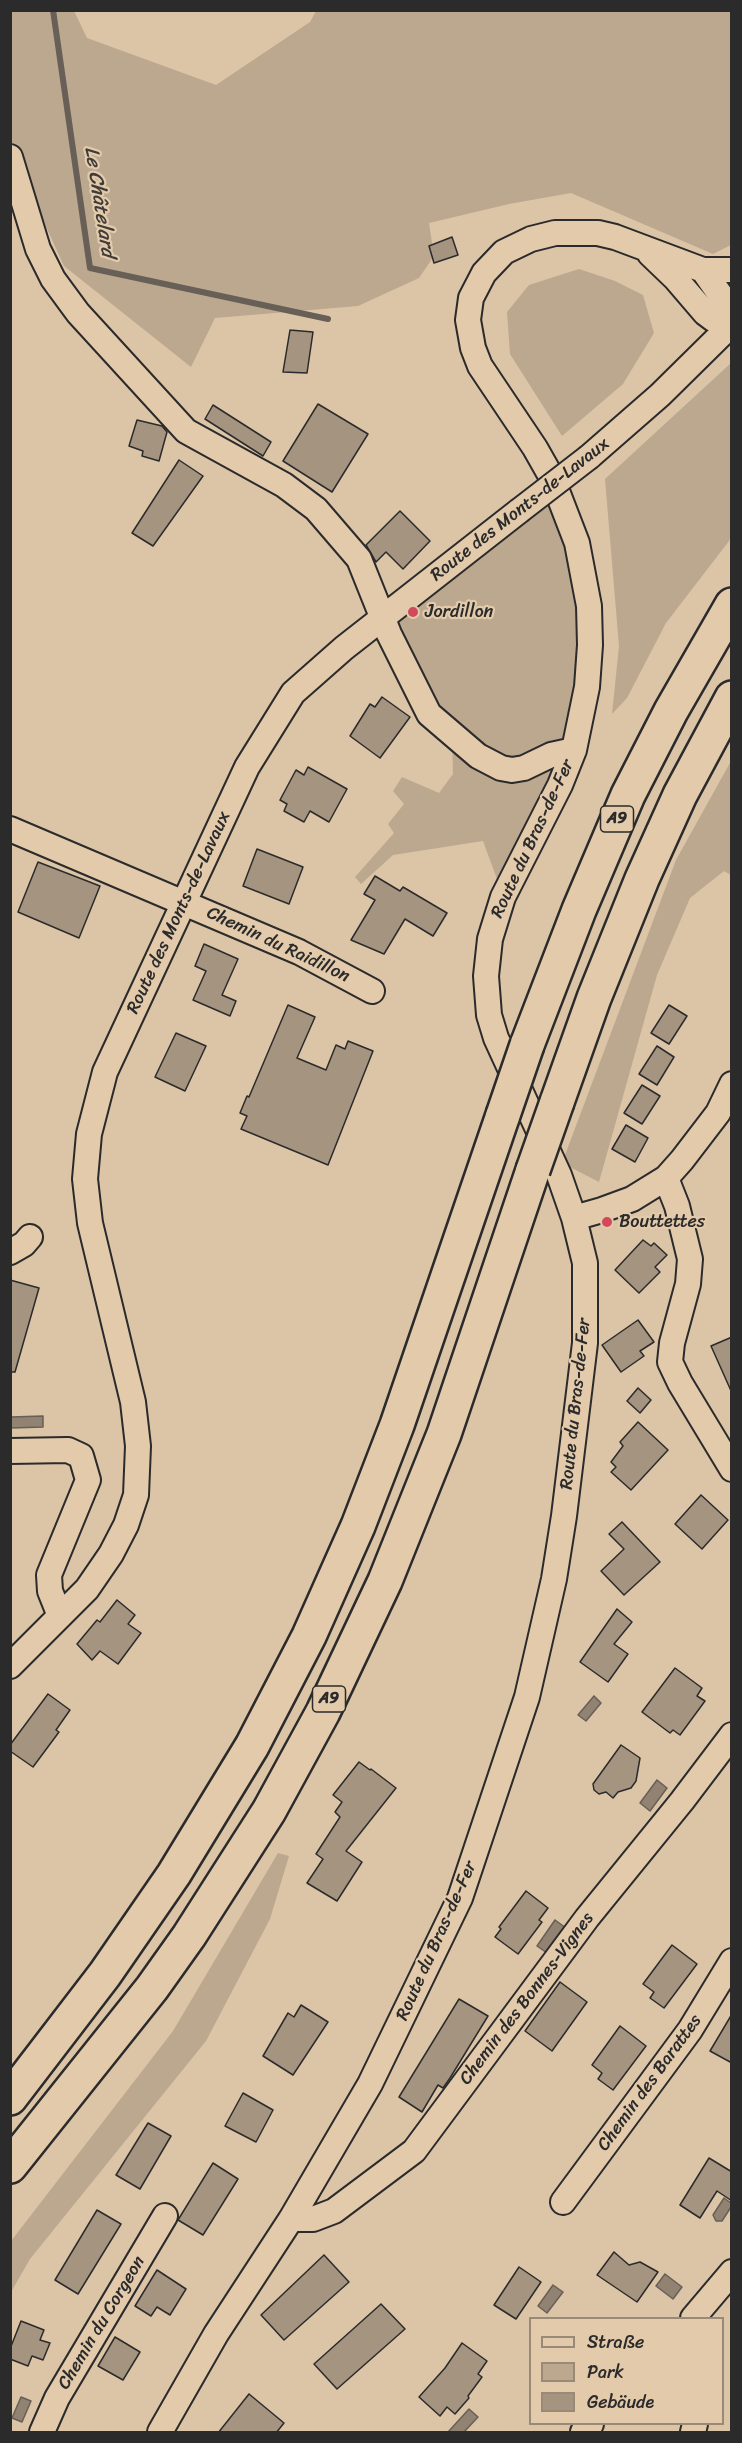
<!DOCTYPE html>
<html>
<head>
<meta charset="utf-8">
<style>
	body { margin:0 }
	#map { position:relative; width:742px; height:2443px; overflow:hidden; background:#dcc4a6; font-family:Sriracha,sans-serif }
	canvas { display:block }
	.frame { position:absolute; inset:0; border:12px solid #2b2b2b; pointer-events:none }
	.legend { position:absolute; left:529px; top:2317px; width:195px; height:108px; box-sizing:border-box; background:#e3caab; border:2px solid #998a78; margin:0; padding:8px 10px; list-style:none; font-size:18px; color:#2b2b2b }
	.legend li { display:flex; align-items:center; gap:12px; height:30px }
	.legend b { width:30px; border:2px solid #998a78 }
</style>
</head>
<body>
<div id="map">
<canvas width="742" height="2443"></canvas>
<div class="frame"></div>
<ul class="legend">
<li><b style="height:8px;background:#e3caab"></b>Straße</li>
<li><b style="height:16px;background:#bba88f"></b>Park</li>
<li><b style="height:16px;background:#a49480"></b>Gebäude</li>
</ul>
</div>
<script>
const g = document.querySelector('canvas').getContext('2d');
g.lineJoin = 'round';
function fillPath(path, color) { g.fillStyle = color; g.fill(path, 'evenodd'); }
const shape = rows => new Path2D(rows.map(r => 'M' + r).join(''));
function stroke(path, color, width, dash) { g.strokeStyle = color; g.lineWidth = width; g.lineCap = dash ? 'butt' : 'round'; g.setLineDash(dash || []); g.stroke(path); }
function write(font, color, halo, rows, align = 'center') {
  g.font = font + ' Sriracha,sans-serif'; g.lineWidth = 4.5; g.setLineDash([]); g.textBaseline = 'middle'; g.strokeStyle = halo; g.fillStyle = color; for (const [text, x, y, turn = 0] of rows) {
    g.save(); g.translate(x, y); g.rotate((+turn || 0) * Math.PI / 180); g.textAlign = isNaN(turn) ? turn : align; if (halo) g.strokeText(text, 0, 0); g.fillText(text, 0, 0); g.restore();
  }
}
const green = shape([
	[11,11,74,11,87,38,216,85,310,22,316,11,731,11,731,245,713,254,571,193,509,204,429,223,434,256,419,278,358,306,215,318,191,367,64,266,11,150],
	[579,269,615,281,643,295,654,333,623,384,562,436,510,354,507,312,529,285],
	[731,363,731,535,729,541,666,623,627,698,612,714,619,646,605,479],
	[544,493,553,509,570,564,579,623,577,669,564,739,544,791,497,879,483,841,393,855,361,884,355,877,394,833,388,824,404,804,393,791,402,777,439,793,453,774,452,732,383,617],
	[731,761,731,875,724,871,690,898,657,975,599,1182,562,1163,676,860],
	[278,1853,289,1856,270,1919,206,2041,30,2259,11,2292,11,2241,173,2031]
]);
const water = shape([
	[43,1416,43,1427,11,1428,11,1417,43,1416],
	[594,1696,601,1703,586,1721,578,1715,594,1696],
	[657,1780,667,1788,650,1811,640,1803,657,1780],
	[555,1920,566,1928,547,1953,537,1946,555,1920],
	[724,2198,731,2203,731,2207,722,2221,716,2221,713,2215,724,2198],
	[665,2274,682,2287,673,2299,656,2286,665,2274],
	[553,2285,563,2292,547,2313,538,2306,553,2285],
	[21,2397,31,2401,22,2422,12,2418,21,2397],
	[469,2409,478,2417,464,2432,448,2432,469,2409]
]);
const stream = shape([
	[53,10,90,268,328,319]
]);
const building = shape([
	[452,237,458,255,434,263,429,246,452,237],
	[290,330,313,332,307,373,283,372,290,330],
	[318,404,368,434,332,492,283,461,318,404],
	[213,405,271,442,263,456,205,419,213,405],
	[137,420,162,426,167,432,159,461,142,456,143,451,129,446,137,420],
	[179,460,203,476,153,546,132,533,179,460],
	[400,511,430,541,403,569,386,552,376,562,366,545,400,511],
	[382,697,410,717,380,758,350,736,370,704,375,707,382,697],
	[308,767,347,789,329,822,310,811,304,822,284,811,287,804,280,800,296,770,304,775,308,767],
	[257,849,303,867,289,904,243,886,257,849],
	[38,862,100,886,79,938,18,912,38,862],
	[375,876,400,891,403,887,447,913,433,936,405,919,384,954,351,940,375,900,364,894,375,876],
	[204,944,238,959,222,995,236,1001,230,1016,193,1000,206,971,195,966,204,944],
	[288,1005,315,1017,297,1058,326,1070,336,1045,345,1049,348,1041,373,1051,328,1165,241,1129,247,1116,240,1113,247,1096,249,1097,288,1005],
	[669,1005,687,1016,669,1044,651,1033,669,1005],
	[176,1033,206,1046,185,1091,155,1077,176,1033],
	[657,1046,674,1057,657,1085,639,1074,657,1046],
	[642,1085,660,1096,642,1124,624,1113,642,1085],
	[626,1125,648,1138,635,1162,612,1149,626,1125],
	[643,1240,651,1246,654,1243,667,1255,655,1267,660,1272,639,1293,615,1270,643,1240],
	[10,1280,39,1288,15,1372,10,1372,10,1280],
	[638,1320,654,1342,640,1351,644,1356,621,1372,602,1345,638,1320],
	[732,1337,732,1393,711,1346,732,1337],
	[638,1388,651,1400,640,1413,627,1401,638,1388],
	[638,1422,668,1450,631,1490,611,1472,616,1467,611,1462,623,1446,620,1442,638,1422],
	[701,1495,728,1520,702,1549,675,1524,701,1495],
	[622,1522,660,1562,624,1595,601,1571,624,1549,609,1534,622,1522],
	[117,1600,135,1615,128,1624,141,1633,118,1664,100,1651,92,1660,77,1644,97,1620,100,1622,117,1600],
	[617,1609,632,1622,614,1644,628,1654,608,1682,580,1662,617,1609],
	[675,1668,702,1688,697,1696,705,1701,680,1735,673,1730,670,1733,642,1712,675,1668],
	[48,1694,70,1710,56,1730,59,1732,33,1767,10,1751,10,1745,48,1694],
	[621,1745,640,1758,636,1781,631,1788,618,1792,613,1798,606,1792,599,1794,594,1790,593,1784,621,1745],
	[359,1762,370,1770,371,1769,396,1788,346,1851,362,1862,337,1901,307,1883,323,1859,316,1854,340,1817,335,1812,342,1802,333,1795,359,1762],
	[526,1891,548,1908,539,1920,542,1922,518,1954,495,1937,501,1929,499,1927,526,1891],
	[672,1945,697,1964,664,2008,650,1998,654,1992,643,1984,672,1945],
	[560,1982,587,2002,552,2051,525,2031,560,1982],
	[459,1999,488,2016,450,2078,443,2088,438,2085,422,2112,399,2097,459,1999],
	[301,2005,328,2022,293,2075,263,2056,288,2013,294,2017,301,2005],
	[732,2014,732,2063,710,2051,732,2014],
	[620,2026,646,2046,613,2090,598,2079,602,2073,592,2065,620,2026],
	[243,2093,273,2110,256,2142,225,2126,243,2093],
	[148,2123,171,2136,140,2189,116,2175,148,2123],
	[709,2158,732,2172,732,2201,717,2191,700,2218,680,2205,709,2158],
	[213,2163,238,2179,203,2235,178,2220,213,2163],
	[97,2210,121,2224,78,2294,55,2280,97,2210],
	[614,2252,629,2265,640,2262,658,2272,637,2302,597,2275,614,2252],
	[324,2255,349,2282,284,2340,261,2315,324,2255],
	[519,2267,541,2282,516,2319,494,2305,519,2267],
	[157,2270,186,2289,170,2315,157,2307,151,2316,135,2306,157,2270],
	[381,2304,405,2329,337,2389,314,2364,381,2304],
	[21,2321,44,2330,40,2340,50,2343,43,2360,32,2356,28,2366,10,2359,10,2349,21,2321],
	[115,2337,140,2352,123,2380,98,2366,115,2337],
	[462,2343,487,2361,478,2374,482,2377,468,2396,469,2398,455,2414,447,2407,440,2416,419,2397,445,2368,462,2343],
	[249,2394,284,2423,276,2433,218,2433,249,2394]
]);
const minor = shape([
	[10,157,38,249,53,279,78,313,186,431,284,485,316,509,359,559,389,634,429,714,478,756,501,768,512,770,524,768,551,755,574,750],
	[650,254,675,278,705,313,713,319,731,324],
	[703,270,724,300,731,324],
	[589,457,660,395,732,324],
	[10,829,299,952,372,991],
	[666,1178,677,1206,690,1259,688,1284,672,1343,670,1362,680,1383,732,1469],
	[574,1218,602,1210,632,1199,666,1178,682,1160,718,1113,732,1084],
	[10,1252,24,1244,30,1237],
	[10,1451,68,1450,81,1456,88,1480,49,1575,50,1591,60,1616],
	[10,1666,87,1589,111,1554,126,1525,136,1495,138,1446,133,1402,90,1223,85,1179,89,1134,105,1072,247,767,293,693,344,648,519,511],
	[563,2202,690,2030,732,1961],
	[291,2219,313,2219,334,2211,414,2151,587,1918,682,1801,732,1735],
	[693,2318,732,2272],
	[42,2432,57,2398,165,2216],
	[160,2432,216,2334,291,2219,370,2084,460,1898,527,1697,554,1579,564,1516,585,1343,585,1263,574,1218,559,1175,496,1038,489,1015,486,976,490,939,503,897,560,785,574,750,587,687,590,645,589,606,577,543,552,478,535,448,480,366,473,348,468,320,471,298,484,273,504,252,531,239,555,233,598,233,615,237,703,270,732,270],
	[583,2432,591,2424],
	[693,2432,695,2424]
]);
const highway = shape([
	[527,1045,579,910,628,795,671,711,732,605],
	[557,1102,594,998,642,879,680,795,732,698],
	[10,2098,105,1974,174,1874,252,1746,309,1636,358,1526,397,1425,503,1115],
	[10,2166,152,1988,189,1936,269,1811,323,1712,385,1581,444,1434,533,1170]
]);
const minorBridge = shape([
	[519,511,589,457]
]);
const highwayBridge = shape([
	[503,1115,527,1045],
	[533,1170,557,1102]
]);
const markers = [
	[413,612,6,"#d1495b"],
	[607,1222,6,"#d1495b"]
];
const shields = [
	[617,819,33],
	[329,1699,33]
];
const shieldNames = [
	["A9",617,819],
	["A9",329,1699]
];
const streetNames = [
	["Route des Monts-de-Lavaux",520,510,-38],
	["Route du Bras-de-Fer",533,839,-65],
	["Route des Monts-de-Lavaux",179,913,-65],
	["Chemin du Raidillon",278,945,25],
	["Route du Bras-de-Fer",576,1404,-84],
	["Route du Bras-de-Fer",437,1941,-66],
	["Chemin des Bonnes-Vignes",527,1999,-53],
	["Chemin des Barattes",650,2083,-54],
	["Chemin du Corgeon",102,2323,-59]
];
const poiNames = [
	["Jordillon",425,612],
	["Bouttettes",619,1222]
];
const waterNames = [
	["Le Châtelard",99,202,81]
];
fillPath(green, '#bba88f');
fillPath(water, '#918272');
stroke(water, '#685f56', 1.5);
stroke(stream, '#685f56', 6);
fillPath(building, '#a49480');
stroke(building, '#2b2b2b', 1.5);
stroke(minor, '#2b2b2b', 28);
stroke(highway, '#2b2b2b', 38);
stroke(minor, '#e3caab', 24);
stroke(highway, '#e3caab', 33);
stroke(minorBridge, '#2b2b2b', 28, []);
stroke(highwayBridge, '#2b2b2b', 38, []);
stroke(minorBridge, '#e3caab', 24);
stroke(highwayBridge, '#e3caab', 33);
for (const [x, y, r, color] of markers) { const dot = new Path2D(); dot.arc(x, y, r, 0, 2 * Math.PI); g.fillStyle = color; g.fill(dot); stroke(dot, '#e3caab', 2); }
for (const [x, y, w] of shields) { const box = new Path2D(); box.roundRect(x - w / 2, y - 13, w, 26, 4.5); g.fillStyle = '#e3caab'; g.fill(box); stroke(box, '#2b2b2b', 1.5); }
write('bold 16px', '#2b2b2b', null, shieldNames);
write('18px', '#2b2b2b', '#e3caab', streetNames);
write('18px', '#2b2b2b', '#e3caab', poiNames, 'left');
write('italic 20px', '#3f3c39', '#e3caab', waterNames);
</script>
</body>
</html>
